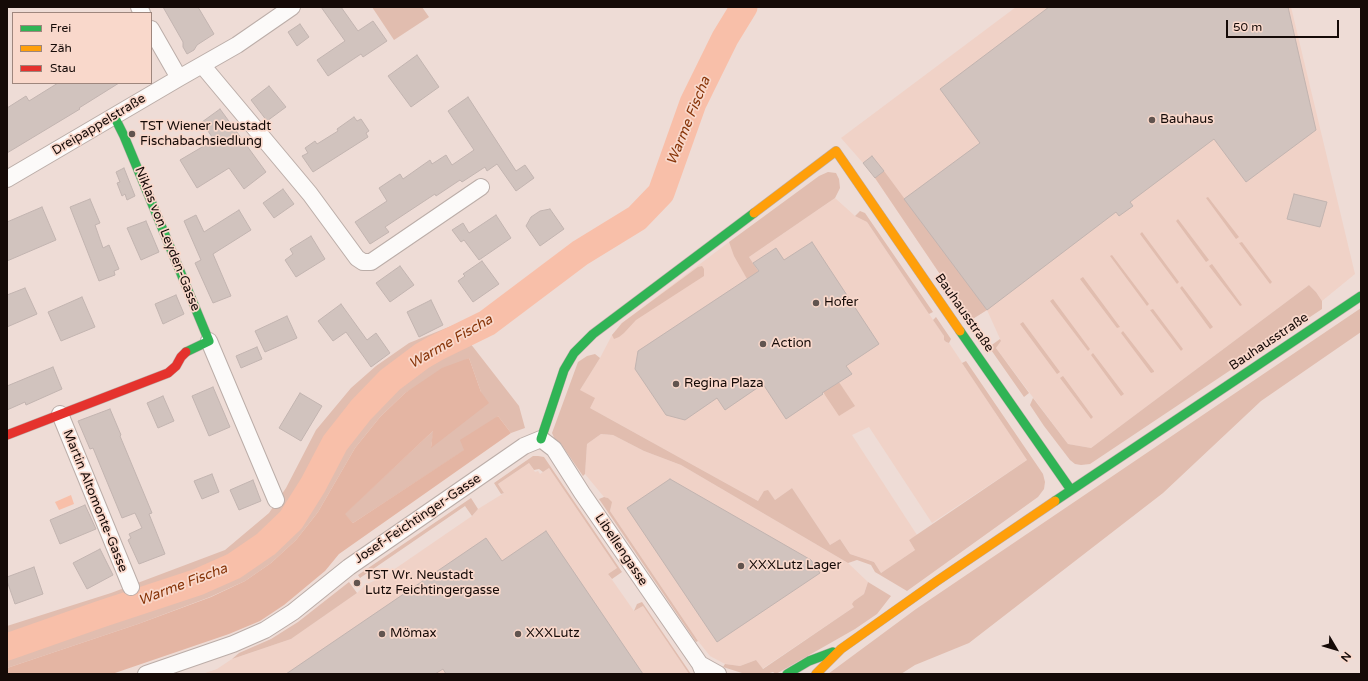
<!DOCTYPE html>
<html>
<head>
<meta charset="utf-8">
<style>
	body { margin:0 }
	#map { position:relative; width:1368px; height:681px; overflow:hidden; background:#eedcd6; font-family:"Varela Round",sans-serif }
	canvas { display:block }
	.frame { position:absolute; inset:0; border:8px solid #150a07; pointer-events:none }
	.legend { position:absolute; left:12px; top:12px; width:140px; height:72px; box-sizing:border-box; background:#f9d8cb; border:1px solid #9e867d; margin:0; padding:5px 7px; list-style:none; font-size:12px; color:#150a07 }
	.legend li { display:flex; align-items:center; gap:8px; height:20px }
	.legend b { width:20px; border:1px solid #9e867d }
	.north { position:absolute; left:1316px; top:629px; width:40px; height:40px; -webkit-text-stroke:3px #f9d8cb; paint-order:stroke; rotate:128deg; font-size:11px; font-weight:700; line-height:16px; text-align:center; color:#150a07 }
	.north::after { content:''; display:block; margin:auto; width:14px; height:18px; background:#150a07; clip-path:polygon(50% 0,100% 100%,50% 72%,0 100%) }
	.scale { position:absolute; left:1226px; top:20px; width:113px; height:18px; box-sizing:border-box; border:2px solid #150a07; border-top:0; padding-left:5px; font-size:12px; line-height:14px; white-space:nowrap; color:#150a07; -webkit-text-stroke:3px #f9d8cb; paint-order:stroke }
</style>
</head>
<body>
<div id="map">
<canvas width="1368" height="681"></canvas>
<div class="frame"></div>
<ul class="legend">
<li><b style="height:5px;background:#30b455"></b>Frei</li>
<li><b style="height:5px;background:#ff9f0a"></b>Zäh</li>
<li><b style="height:5px;background:#e5322d"></b>Stau</li>
</ul>
<div class="north">N</div>
<div class="scale">50 m</div>
</div>
<script>
const g = document.querySelector('canvas').getContext('2d');
g.lineJoin = 'round';
function fillPath(path, color) { g.fillStyle = color; g.fill(path, 'evenodd'); }
const shape = rows => new Path2D(rows.map(r => 'M' + r).join(''));
function stroke(path, color, width, dash) { g.strokeStyle = color; g.lineWidth = width; g.lineCap = dash ? 'butt' : 'round'; g.setLineDash(dash || []); g.stroke(path); }
function write(font, color, halo, rows, align = 'center') {
  g.font = font + ' "Varela Round",sans-serif'; g.lineWidth = 3.5; g.setLineDash([]); g.textBaseline = 'middle'; g.strokeStyle = halo; g.fillStyle = color; for (const [text, x, y, turn = 0] of rows) {
    g.save(); g.translate(x, y); g.rotate((+turn || 0) * Math.PI / 180); g.textAlign = isNaN(turn) ? turn : align; if (halo) g.strokeText(text, 0, 0); g.fillText(text, 0, 0); g.restore();
  }
}
const built = shape([
	[1016,7,1291,7,1355,274,1322,301,1316,292,1309,285,1091,448,1068,444,996,348,1001,341,987,310,971,320,875,178,863,163,841,138],
	[835,198,855,216,867,222,944,336,944,340,946,342,949,343,1027,460,932,523,869,427,852,435,917,535,909,540,915,550,881,573,874,562,850,554,840,539,830,545,792,488,775,500,768,491,758,501,590,408,580,390,600,358,612,335,622,323,729,242,747,279,823,394,854,406,839,382,834,385,749,257],
	[601,434,613,435,644,451,681,465,848,563,868,582,864,594,854,601,854,607,762,669,756,660,740,666,725,664,710,656,698,641,610,511,611,507,608,498,604,497,585,474,587,444],
	[529,463,535,472,538,471,540,474,549,468,617,568,608,574,634,611,643,606,689,674,202,674,217,669,232,659,291,639,357,593,365,585,383,577,472,516,478,509,504,493,498,484]
]);
const green = shape([
	[372,7,422,7,429,17,394,40],
	[884,171,987,310,971,320,875,178],
	[828,172,836,173,839,179,840,188,835,198,749,257,834,385,839,382,855,406,839,416,747,279,734,256,729,242,819,176],
	[1208,197,1239,237,1236,239,1206,198],
	[860,211,865,213,933,312,929,314,867,222,855,216],
	[1178,219,1209,260,1206,262,1176,221],
	[1142,232,1179,282,1177,284,1140,234],
	[1242,242,1272,282,1270,284,1239,243],
	[1112,255,1149,304,1147,306,1110,256],
	[1212,264,1242,305,1240,306,1209,266],
	[702,266,704,269,704,276,636,320,624,333,619,337,614,339,612,335,622,323,698,267],
	[1083,277,1120,327,1117,328,1080,279],
	[1309,285,1316,292,1322,301,1322,309,1090,464,1081,465,1075,464,1070,460,1044,426,1030,405,1033,398,1068,444,1091,448],
	[1182,286,1213,327,1210,329,1180,288],
	[1053,299,1090,349,1088,351,1050,301],
	[1361,308,1361,332,1261,401,1163,493,969,643,915,665,901,674,828,674,916,609],
	[1153,309,1183,349,1181,351,1150,310],
	[936,317,951,339,949,343,946,342,944,340,944,336,933,320],
	[461,322,465,327,470,343,519,406,525,428,511,433,498,416,465,450,353,523,344,514,434,430,431,447,481,392,469,358,405,393,380,417,355,448,318,512,296,540,271,563,245,581,210,597,138,624,7,668,7,626,111,593,225,550,269,513,286,488,316,430,351,388,376,366,409,343],
	[1023,322,1060,372,1057,374,1020,324],
	[1123,331,1154,371,1154,372,1151,373,1121,333],
	[1000,339,1001,341,996,348,1029,393,1024,397,989,347],
	[1093,353,1124,394,1121,396,1091,355],
	[595,354,600,358,580,390,595,398,590,408,758,501,764,491,768,490,775,500,792,488,830,545,840,539,850,554,874,562,881,573,915,550,909,540,1027,460,962,363,966,361,1043,474,1045,482,1044,489,1038,497,907,591,875,572,871,565,857,560,848,563,681,465,644,451,613,435,601,434,587,444,585,474,583,476,561,444,555,440,552,433,578,362,587,356],
	[1063,376,1093,417,1091,419,1060,378],
	[533,456,538,456,544,457,622,572,612,579,608,574,617,568,549,468,543,472,539,469,534,470,529,463,498,484,504,493,501,494,494,483],
	[604,497,608,498,612,502,610,511,698,641,696,642,599,499],
	[471,498,478,509,472,516,465,506,360,578,358,575],
	[349,582,357,593,291,639,232,659,239,653,271,639,298,622],
	[868,582,891,596,877,614,855,629,776,674,773,672,766,674,742,673,723,667,725,664,740,666,756,660,763,669,854,607,852,604,854,601,864,594],
	[642,602,691,674,689,674,643,606,634,611,637,604]
]);
const forest = shape([
	[469,358,481,392,489,403,431,448,433,431,345,514,353,523,464,450,460,440,498,416,511,433,339,554,325,571,284,605,260,621,229,634,112,674,7,674,7,668,138,624,211,597,245,581,271,563,296,540,318,512,355,448,380,417,405,393,442,368]
]);
const water = shape([
	[71,495,74,504,59,510,55,502]
]);
const river = shape([
	[7,647,101,614,198,582,234,566,266,544,291,520,313,485,335,443,361,410,390,380,422,356,436,348,487,323,580,253,637,218,661,193,693,103,725,38,744,7]
]);
const building = shape([
	[163,7,198,7,214,34,197,45,194,50,187,54,183,47,183,42,163,7],
	[321,7,341,7,358,31,373,21,387,41,363,57,361,54,328,76,317,60,345,41,321,7],
	[1049,7,1288,7,1316,130,1246,182,1214,139,1130,202,1133,206,1119,216,1116,212,987,310,904,199,980,143,940,89,1049,7],
	[300,24,309,37,297,46,288,32,300,24],
	[417,55,439,87,411,107,388,76,417,55],
	[58,83,119,83,79,108,80,109,7,153,7,108,26,96,29,101,58,83],
	[269,86,286,107,267,121,251,100,269,86],
	[468,97,516,171,525,165,534,178,516,191,497,164,487,171,485,167,462,182,460,180,436,196,435,194,385,227,389,232,370,244,355,222,387,201,379,188,400,174,403,179,430,160,432,164,446,155,452,165,474,150,448,111,468,97],
	[220,109,266,172,244,189,229,168,197,188,180,160,214,140,202,122,220,109],
	[354,117,357,121,361,119,369,131,366,133,368,137,313,172,302,156,308,153,305,148,315,141,317,144,338,131,337,129,354,117],
	[872,156,884,171,875,178,863,163,872,156],
	[124,168,135,196,127,200,125,194,122,196,117,183,120,182,116,172,124,168],
	[283,189,294,204,274,218,263,203,283,189],
	[1294,194,1327,202,1320,227,1287,219,1294,194],
	[90,199,100,223,95,225,103,248,109,245,119,269,114,271,115,275,99,281,70,207,90,199],
	[42,207,56,240,7,261,7,222,42,207],
	[550,209,564,229,540,246,526,226,531,217,540,211,550,209],
	[239,210,251,230,213,254,231,296,213,303,195,263,201,260,184,221,196,215,204,232,239,210],
	[496,215,511,238,479,260,464,240,461,242,452,230,463,223,469,233,496,215],
	[146,221,159,252,141,260,127,228,146,221],
	[311,236,325,259,296,277,285,260,293,254,290,249,311,236],
	[812,242,879,344,846,366,852,374,822,393,823,394,786,419,763,384,725,410,717,398,685,420,666,415,635,369,638,351,759,271,753,263,776,248,784,260,812,242],
	[482,261,499,284,473,302,458,281,465,276,463,274,482,261],
	[400,266,414,285,390,302,376,283,400,266],
	[25,288,37,314,7,327,7,295,25,288],
	[176,295,184,314,163,324,155,304,176,295],
	[82,297,95,327,61,341,48,312,82,297],
	[431,300,443,325,419,337,407,312,431,300],
	[341,304,367,340,376,333,390,353,371,367,346,332,333,341,318,321,341,304],
	[287,316,297,338,265,352,255,331,287,316],
	[257,347,262,359,241,368,236,356,257,347],
	[53,367,62,389,26,405,25,402,7,410,7,386,53,367],
	[213,387,230,427,209,436,192,396,213,387],
	[300,393,322,406,301,441,279,428,300,393],
	[163,396,174,421,158,428,147,403,163,396],
	[110,409,121,435,120,436,152,513,149,514,165,554,139,564,128,540,131,538,129,534,142,528,135,513,122,518,93,448,90,449,78,421,110,409],
	[212,474,219,492,202,499,194,481,212,474],
	[670,479,811,560,820,573,717,642,627,508,670,479],
	[253,480,261,501,239,510,230,490,253,480],
	[85,505,96,529,60,544,50,520,85,505],
	[546,531,643,674,446,674,443,669,435,674,286,674,486,538,502,561,546,531],
	[100,549,113,575,87,589,73,563,100,549],
	[34,567,43,594,15,604,7,581,7,577,34,567]
]);
const street = shape([
	[139,7,142,13],
	[151,29,179,78],
	[202,65,310,194,357,258,363,262,371,262,481,187],
	[7,179,179,78,237,45,292,7],
	[209,341,276,500],
	[60,414,131,587],
	[700,664,718,674],
	[146,674,233,644,265,630,293,612,349,567,524,446,541,439,554,449,582,493,700,664,704,674]
]);
const fast = shape([
	[114,116,124,136,209,341,186,352],
	[960,331,1071,490],
	[541,439,564,370,574,353,593,334,754,213],
	[1055,501,1361,296],
	[787,674,809,661,833,652]
]);
const slow = shape([
	[754,213,836,151,960,331],
	[816,674,841,649,937,581,1055,501]
]);
const jam = shape([
	[7,435,168,373,176,366,181,357,186,352]
]);
const markers = [
	[1152,120,4,"#61544f"],
	[132,134,4,"#61544f"],
	[816,303,4,"#61544f"],
	[763,344,4,"#61544f"],
	[676,384,4,"#61544f"],
	[741,566,4,"#61544f"],
	[357,583,4,"#61544f"],
	[382,634,4,"#61544f"],
	[518,634,4,"#61544f"]
];
const poiNames = [
	["Bauhaus",1160,120],
	["TST Wiener Neustadt",140,127],
	["Fischabachsiedlung",140,142],
	["Hofer",824,303],
	["Action",771,344],
	["Regina Plaza",684,384],
	["XXXLutz Lager",749,566],
	["TST Wr. Neustadt",365,576],
	["Lutz Feichtingergasse",365,591],
	["Mömax",390,634],
	["XXXLutz",526,634]
];
const streetNames = [
	["Dreipappelstraße",99,125,-31],
	["Niklas von Leyden-Gasse",167,239,68],
	["Bauhausstraße",964,313,55],
	["Bauhausstraße",1269,342,-34],
	["Martin Altomonte-Gasse",95,501,68],
	["Josef-Feichtinger-Gasse",418,519,-34],
	["Libellengasse",621,550,56]
];
const waterNames = [
	["Warme Fischa",689,121,-68],
	["Warme Fischa",451,342,-30],
	["Warme Fischa",183,585,-21]
];
fillPath(built, '#f0d2c7');
fillPath(green, '#e1bdaf');
fillPath(forest, '#e4b5a3');
fillPath(water, '#f8bfa9');
stroke(river, '#f8bfa9', 27);
fillPath(building, '#d1c3be');
stroke(building, '#c2b4b0', 1);
stroke(street, '#bbada8', 18);
stroke(fast, '#bbada8', 10);
stroke(slow, '#bbada8', 10);
stroke(jam, '#bbada8', 10);
stroke(street, '#fcfaf9', 16);
stroke(fast, '#30b455', 9);
stroke(slow, '#ff9f0a', 9);
stroke(jam, '#e5322d', 9);
for (const [x, y, r, color] of markers) { const dot = new Path2D(); dot.arc(x, y, r, 0, 2 * Math.PI); g.fillStyle = color; g.fill(dot); stroke(dot, '#f9d8cb', 1.5); }
write('13px', '#150a07', '#f9d8cb', poiNames, 'left');
write('13px', '#150a07', '#f9d8cb', streetNames);
write('italic 14px', '#873408', '#f9d8cb', waterNames);
</script>
</body>
</html>
